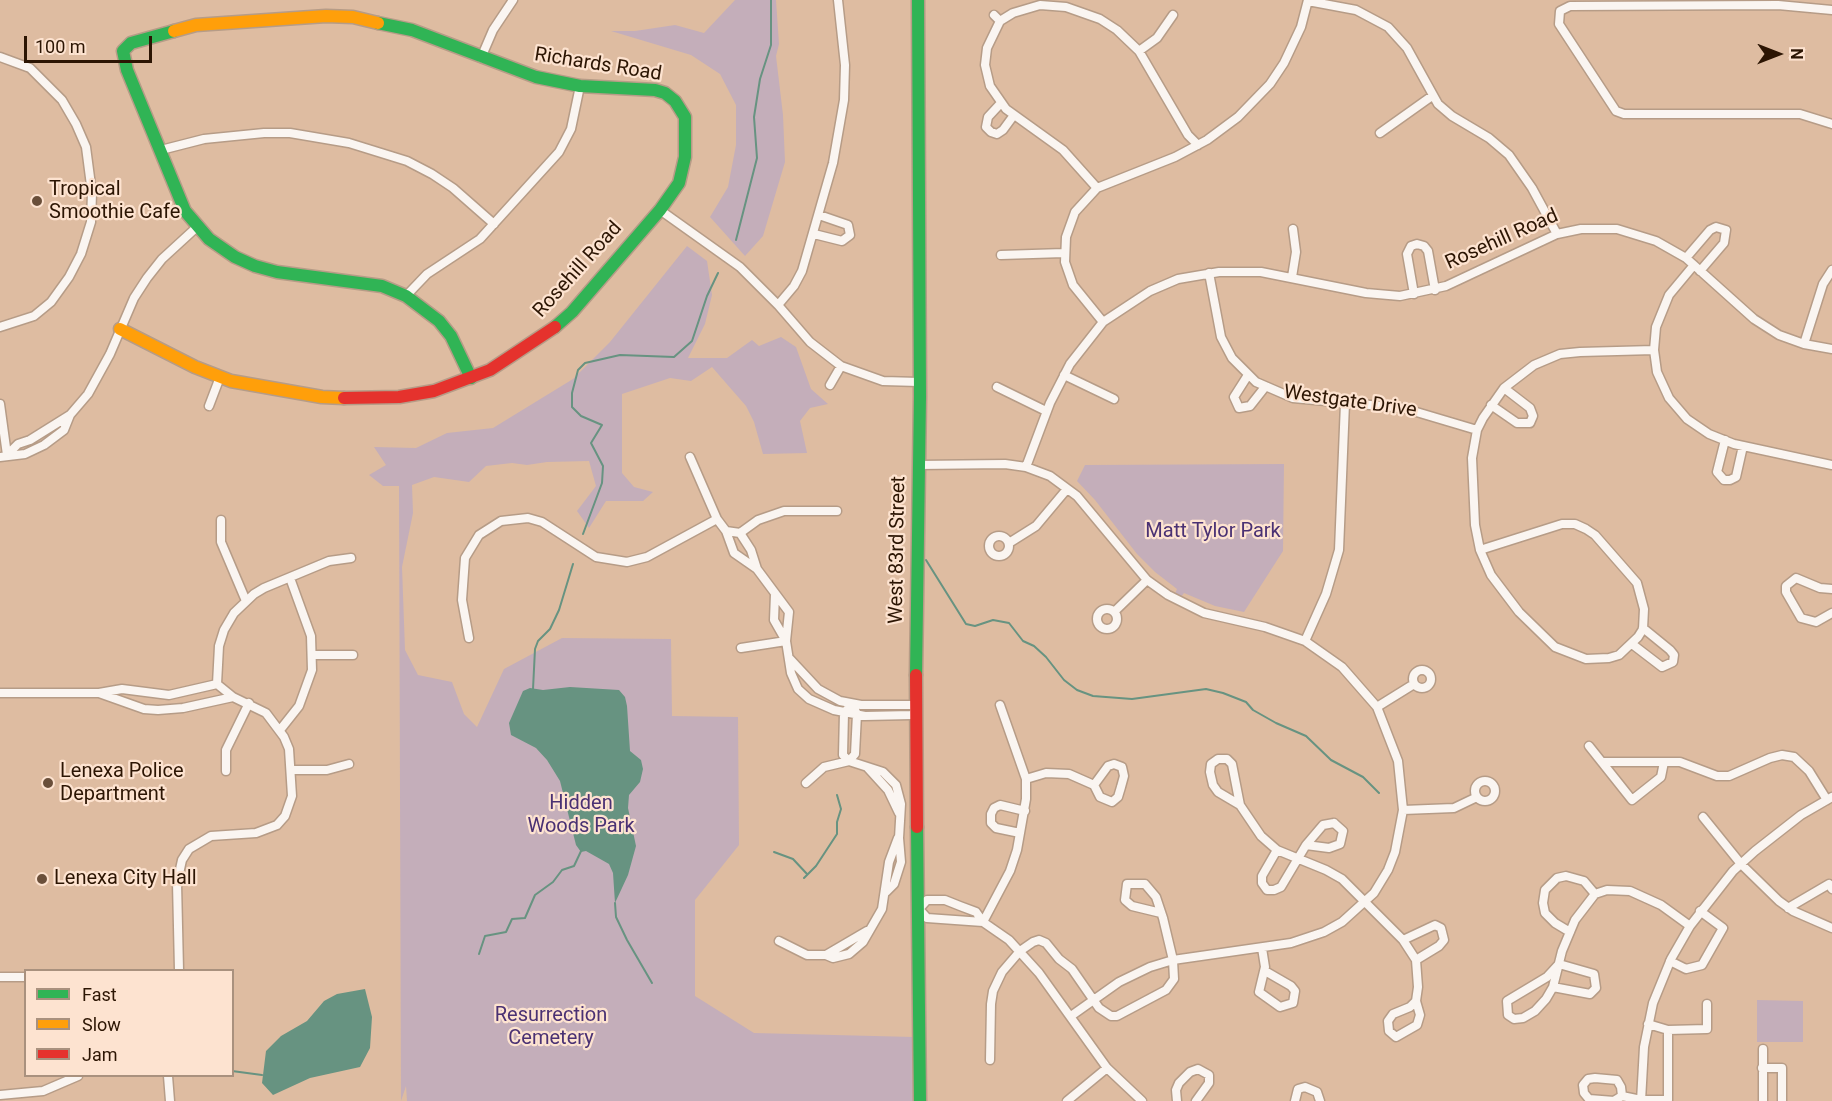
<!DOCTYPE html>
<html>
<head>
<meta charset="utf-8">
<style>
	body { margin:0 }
	#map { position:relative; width:1832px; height:1101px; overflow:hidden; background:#debca1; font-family:Roboto,sans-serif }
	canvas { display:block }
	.legend { position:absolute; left:24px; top:969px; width:210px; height:108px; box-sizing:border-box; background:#fde3d0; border:2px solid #a9917e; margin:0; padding:8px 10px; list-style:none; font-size:18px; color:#2c1503 }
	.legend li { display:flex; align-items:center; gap:12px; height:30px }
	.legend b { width:30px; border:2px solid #a9917e }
	.north { position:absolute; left:1748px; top:24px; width:60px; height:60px; -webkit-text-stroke:4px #fde3d0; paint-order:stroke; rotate:90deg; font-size:16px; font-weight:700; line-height:24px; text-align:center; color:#2c1503 }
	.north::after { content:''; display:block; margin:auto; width:21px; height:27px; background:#2c1503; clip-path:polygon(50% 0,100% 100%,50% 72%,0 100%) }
	.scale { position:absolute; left:24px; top:36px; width:128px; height:27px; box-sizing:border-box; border:3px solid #2c1503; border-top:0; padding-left:8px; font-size:18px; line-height:21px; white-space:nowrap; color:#2c1503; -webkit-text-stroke:4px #fde3d0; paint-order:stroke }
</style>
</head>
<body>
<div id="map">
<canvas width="1832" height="1101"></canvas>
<ul class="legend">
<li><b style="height:8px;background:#30b455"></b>Fast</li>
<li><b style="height:8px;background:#ff9f0a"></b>Slow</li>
<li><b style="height:8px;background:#e5322d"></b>Jam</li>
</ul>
<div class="north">N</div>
<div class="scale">100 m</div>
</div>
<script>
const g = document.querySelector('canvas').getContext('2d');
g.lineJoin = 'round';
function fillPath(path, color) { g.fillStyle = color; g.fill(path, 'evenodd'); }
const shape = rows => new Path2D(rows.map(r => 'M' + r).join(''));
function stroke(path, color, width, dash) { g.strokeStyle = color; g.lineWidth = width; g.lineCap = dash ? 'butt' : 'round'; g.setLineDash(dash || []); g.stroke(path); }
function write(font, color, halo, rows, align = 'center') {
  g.font = font + ' Roboto,sans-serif'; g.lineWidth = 4.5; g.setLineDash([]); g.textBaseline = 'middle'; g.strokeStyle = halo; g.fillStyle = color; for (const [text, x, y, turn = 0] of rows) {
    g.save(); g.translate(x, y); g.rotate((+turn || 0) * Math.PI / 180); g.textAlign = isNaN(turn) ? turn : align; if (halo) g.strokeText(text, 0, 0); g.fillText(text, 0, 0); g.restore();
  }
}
const green = shape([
	[735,0,776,0,779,44,776,56,783,115,785,162,763,236,745,256,710,217,728,187,736,145,736,105,720,74,691,55,611,31,635,31,675,25,704,33],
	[687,246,707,261,712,295,705,324,688,358,727,358,752,340,759,346,781,337,796,347,811,389,828,404,810,408,800,421,807,453,763,454,754,422,746,406,712,367,691,381,670,378,622,394,622,473,634,487,653,492,643,501,606,501,589,528,577,511,596,486,589,461,547,462,527,465,512,463,486,466,469,482,434,477,412,485,413,513,402,567,405,650,418,675,452,682,464,714,477,727,504,669,562,638,671,639,672,716,738,717,739,845,695,900,695,996,754,1033,914,1037,914,1101,407,1101,406,1086,401,1101,399,486,383,486,369,475,386,465,374,447,416,448,447,433,493,428,573,379,610,342],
	[1284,464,1283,551,1244,612,1215,606,1184,593,1181,597,1175,594,1177,589,1155,572,1137,554,1095,500,1077,481,1085,465],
	[1757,1000,1803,1001,1803,1042,1757,1042]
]);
const water = shape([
	[570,687,619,690,625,697,627,706,630,751,641,760,643,769,640,782,629,795,628,808,636,846,628,875,615,903,613,873,609,864,586,851,581,852,576,845,560,781,547,760,536,748,511,735,509,723,523,691,530,688,543,690],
	[365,989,372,1017,370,1048,360,1067,310,1078,273,1095,262,1083,266,1051,281,1036,307,1021,324,1001,337,994]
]);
const stream = shape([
	[736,240,757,158,754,117,760,79,771,45,771,0],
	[583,534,602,483,603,466,591,443,602,425,581,416,572,407,572,393,578,370,585,363,620,355,674,357,692,341,707,296,718,273],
	[926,560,966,624,975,626,993,620,1009,623,1023,641,1034,646,1046,657,1064,680,1077,690,1093,696,1132,699,1206,689,1223,693,1246,702,1253,710,1276,723,1306,736,1331,760,1363,777,1379,793],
	[533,689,535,649,538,641,550,629,559,610,573,564],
	[774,852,793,859,807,874],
	[804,878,816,866,837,834,837,822,841,809,837,795],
	[615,903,616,917,627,940,652,983],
	[479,954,485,936,506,932,512,919,525,918,535,895,553,882,562,870,574,866,582,849],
	[232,1071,262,1075]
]);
const street = shape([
	[1308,1,1356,10,1388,27,1407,48,1438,104,1452,116,1489,138,1509,155,1532,188,1557,234],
	[1832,10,1778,5,1570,6,1560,11,1559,24,1616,111,1624,114,1800,114,1832,124],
	[994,15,1000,21],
	[1139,51,1157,38,1173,15],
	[0,57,30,68,62,100,76,124,86,147,92,193,91,222,81,254,69,277,51,302,34,316,0,327],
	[481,58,493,30,513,0],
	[1001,103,988,117,986,127,991,132,997,134,1003,130,1014,115],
	[1380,133,1432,96],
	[161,150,204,139,264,133,290,133,349,143,407,161,432,174,453,188,494,224],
	[1097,188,1063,150,1006,109,990,86,985,65,987,48,1000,21,1013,13,1040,5,1066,7,1100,19,1117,30,1139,51,1188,135,1198,145],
	[660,210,740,267,778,305,810,342,841,366,883,381,919,382],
	[814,234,842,241,850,235,848,225,819,215],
	[1001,255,1064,253],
	[1686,258,1710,230,1716,227,1726,230,1724,243,1700,271],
	[1694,265,1669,295,1656,327,1654,350,1657,372,1669,398,1687,419,1709,434,1734,444,1832,465],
	[1209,273,1221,337,1232,358,1256,382,1293,398,1403,408,1477,430],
	[1292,277,1296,252,1293,229],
	[1414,294,1407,254,1411,246,1417,244,1424,246,1428,251,1435,290],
	[406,296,427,274,480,239,559,152,571,129,580,86],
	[778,305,794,286,802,271,833,163,844,100,845,65,838,0],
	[1103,322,1073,285,1065,262,1066,237,1075,212,1097,188,1175,157,1207,140,1238,117,1270,84,1284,63,1301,27,1308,0],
	[1804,344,1823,284,1832,270],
	[1064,375,1114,399],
	[1248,375,1234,397,1239,408,1250,406,1265,387],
	[830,385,841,366],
	[997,387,1046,411],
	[0,404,7,455],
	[1491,405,1517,423,1530,423,1533,416,1530,408,1504,388],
	[209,406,220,377],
	[1725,440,1717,472,1724,480,1730,480,1736,477,1743,446],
	[7,455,18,444,30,440,70,415,88,394,110,354,134,298,147,278,162,259,198,226],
	[0,457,25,454,44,445,64,430,70,415],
	[690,457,717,519,726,531,740,533],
	[918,465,1005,464,1026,467,1050,476,1077,496,1147,580,1168,595,1204,613,1265,627,1305,641,1342,667,1377,707,1398,761,1403,810,1395,852,1388,870,1374,893,1342,922,1324,932,1291,943,1173,960,1150,967,1119,982,1071,1016],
	[1026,467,1050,403,1070,364,1103,322,1150,291,1178,279,1219,272,1261,272,1366,293,1400,296,1446,286,1557,234,1581,229,1617,229,1656,241,1686,258,1754,319,1779,335,1804,344,1832,349],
	[221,520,221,542,246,601],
	[726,531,734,553,757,569],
	[740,533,751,550,757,569,789,612,786,641],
	[740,533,758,520,784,511,837,511],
	'989 546a10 10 0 1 1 20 0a10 10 0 1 1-20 0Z',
	[1009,543,1036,526,1067,489],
	[1480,550,1562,524,1575,524,1586,529,1595,535,1637,583,1644,609,1643,629,1638,637,1619,655,1609,658,1586,659,1555,647,1519,612,1491,575,1480,550,1475,525,1472,458,1477,430,1483,418,1504,388,1534,365,1560,354,1580,352,1654,350],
	[1832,589,1820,588,1796,578,1786,586,1786,592,1801,618,1816,622,1832,613],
	[775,594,774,620,786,641,791,673,798,689,809,699,834,710,865,716,912,715,916,709,911,705,861,705,840,701,818,689,790,659],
	'1097 619a10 10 0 1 1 20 0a10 10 0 1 1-20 0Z',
	[1114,612,1147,580],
	[469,638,462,600,465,558,479,535,501,521,528,518,542,522,596,557,627,562,647,557,717,519],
	[1305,641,1326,594,1339,550,1345,403],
	[1632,644,1662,667,1673,662,1674,655,1670,650,1643,628],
	[741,648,786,641],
	[312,655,353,655],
	'1413 679a9 9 0 1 1 18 0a9 9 0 1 1-18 0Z',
	[0,693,99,693,122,689,169,695,217,684],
	[99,693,144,709,158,710,183,708,233,697,266,713,284,737,289,749,292,796,285,816,277,825,256,833,211,836,189,849,182,860,177,883,179,970],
	[233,697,217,684,219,646,224,630,234,613,254,594,264,588,329,561,351,558],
	[852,704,857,714,855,754,849,761,843,755,844,713,852,704],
	[1377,707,1414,684],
	[280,730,299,706,312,670,311,636,290,578],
	[1589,746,1632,800,1661,777,1664,762,1602,762],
	[1664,762,1680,762,1717,776,1729,776,1770,758,1782,755,1794,757,1809,771,1827,800],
	[868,768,888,790,899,813],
	[292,770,327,770,349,764],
	[226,771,226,750,249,703],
	[1026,779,1046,773,1069,774,1094,785,1100,797,1112,802,1118,797,1121,787,1124,776,1122,767,1114,764,1108,766,1094,785],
	'1475 791a10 10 0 1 1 20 0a10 10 0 1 1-20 0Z',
	[806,783,824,767,849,761,883,772,896,785,901,804,899,838,901,862,894,884,886,892],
	[1240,805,1218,792,1213,785,1210,772,1211,764,1218,759,1227,759,1232,764,1240,805,1261,836,1277,850,1326,870,1342,879,1403,940,1416,960,1418,987,1416,1001],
	[1403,810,1454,808,1477,797],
	[1703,817,1741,864,1779,901,1793,911,1832,928],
	[1334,823,1343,831,1340,844,1329,848,1306,845,1323,825,1334,823],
	[1020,833,996,828,991,823,991,814,994,808,1000,805,1025,811],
	[1277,850,1262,876,1262,883,1267,890,1274,890,1281,887,1306,845],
	[1788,908,1829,884,1832,889],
	[983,922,927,918,919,909,927,900,945,900,960,906,976,912,983,922,1009,940,1039,973,1107,1068,1142,1101],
	[983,922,1010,871,1017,850,1026,799,1026,779,1000,705],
	[1570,932,1555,923,1545,913,1543,903,1545,890,1557,878,1566,876,1584,881,1595,894],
	[1403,940,1435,925,1441,928,1444,940,1439,946,1416,960],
	[779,941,807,955,826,955,833,958,849,954,863,942,882,909,889,862,898,838],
	[1262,948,1265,967,1259,992,1280,1007,1293,1003,1295,991,1291,986,1265,971],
	[826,955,867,931],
	[1670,961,1686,969,1702,965,1723,928,1700,911],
	[1559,964,1547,977,1507,1001,1508,1015,1514,1019,1523,1018,1535,1011,1546,999,1553,987,1562,951,1575,920,1595,894,1607,890,1630,891,1661,905,1690,926],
	[0,977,26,977],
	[1553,987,1590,994,1596,988,1594,974,1559,964],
	[1416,1001,1420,1015,1417,1025,1396,1037,1389,1031,1388,1021,1393,1014,1410,1007,1416,1001],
	[1668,1030,1707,1029,1707,1004],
	[1763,1049,1763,1101],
	[990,1060,991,1004,993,991,1002,972,1020,951,1033,942,1039,940,1046,943,1059,959,1072,969,1099,1008,1111,1016,1117,1016,1166,990,1174,979,1173,960,1163,918,1156,897,1145,884,1127,884,1125,900,1132,906,1161,913],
	[1762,1068,1782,1068,1782,1101],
	[168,1076,170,1101],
	[0,1095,43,1091,78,1076],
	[1622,1096,1621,1087,1617,1080,1595,1078,1588,1079,1583,1085,1584,1093,1589,1099,1614,1101,1622,1096,1641,1100,1668,1100,1668,1030,1648,1024],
	[1067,1101,1107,1068],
	[1177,1101,1176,1090,1179,1083,1190,1072,1198,1069,1209,1075,1209,1083,1196,1101],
	[1295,1101,1298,1089,1305,1087,1317,1092,1320,1101],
	[1641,1101,1644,1047,1653,1003,1671,959,1690,926,1733,871,1755,851,1801,815,1832,797]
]);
const fast = shape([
	[378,23,412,30,536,77,580,86,655,90,665,93,675,101,685,117,685,157,679,183,660,210,572,312,555,327],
	[174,31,131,43,123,51,127,70,185,211,209,239,235,257,255,266,277,272,382,286,406,296,439,321,451,336,471,378],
	[916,675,920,396,918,0],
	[917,827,920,1101]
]);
const slow = shape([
	[174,31,196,25,326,16,353,17,378,23],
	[120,329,195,367,231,381,322,397,344,398]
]);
const jam = shape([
	[344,398,399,397,434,391,490,370,555,327],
	[916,675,917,827]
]);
const markers = [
	[37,201,6,"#6a4f3a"],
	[48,783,6,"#6a4f3a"],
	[42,879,6,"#6a4f3a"]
];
const streetNames = [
	["Richards Road",598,65,9],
	["Rosehill Road",1502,240,-24],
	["Rosehill Road",578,270,-48],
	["Westgate Drive",1350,402,8],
	["West 83rd Street",898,550,-89]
];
const poiNames = [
	["Tropical",49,190],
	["Smoothie Cafe",49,213],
	["Lenexa Police",60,772],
	["Department",60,795],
	["Lenexa City Hall",54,879]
];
const parkNames = [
	["Matt Tylor Park",1213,532],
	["Hidden",581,804],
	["Woods Park",581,827],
	["Resurrection",551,1016],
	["Cemetery",551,1039]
];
fillPath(green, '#c4aeba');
fillPath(water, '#679381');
stroke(stream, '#679381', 2);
stroke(street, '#b69c87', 11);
stroke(fast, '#b69c87', 15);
stroke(slow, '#b69c87', 15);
stroke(jam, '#b69c87', 15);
stroke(street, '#faf5f1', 8);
stroke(fast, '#30b455', 12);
stroke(slow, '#ff9f0a', 12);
stroke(jam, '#e5322d', 12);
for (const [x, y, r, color] of markers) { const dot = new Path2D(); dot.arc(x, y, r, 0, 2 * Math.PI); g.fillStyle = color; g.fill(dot); stroke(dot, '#fde3d0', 2); }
write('20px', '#2c1503', '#fde3d0', streetNames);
write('20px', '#2c1503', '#fde3d0', poiNames, 'left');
write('20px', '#4a3173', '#fde3d0', parkNames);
</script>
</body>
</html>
